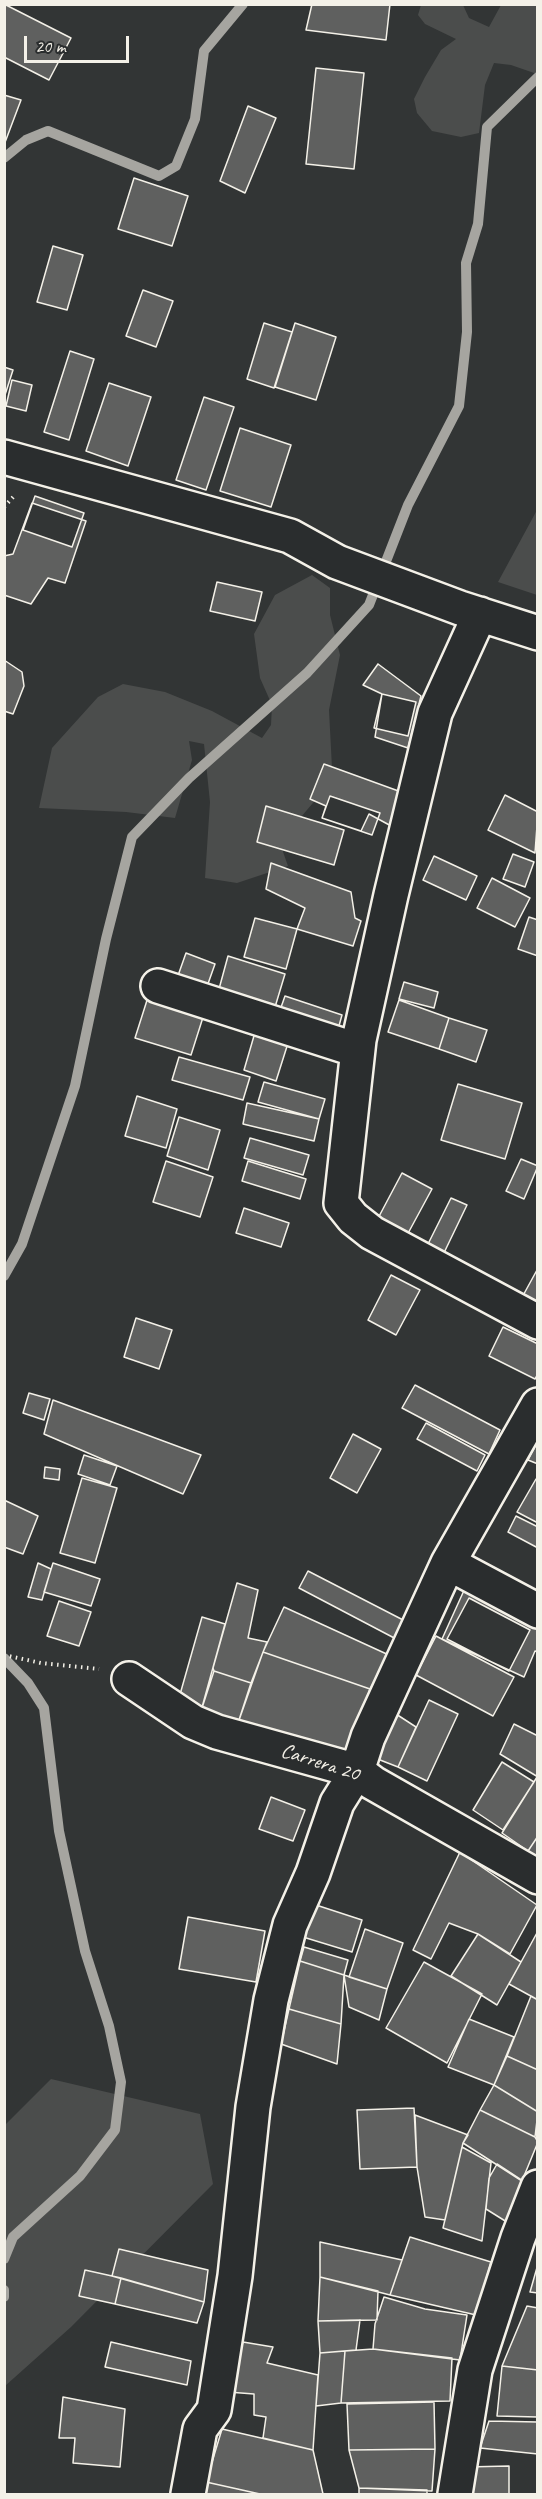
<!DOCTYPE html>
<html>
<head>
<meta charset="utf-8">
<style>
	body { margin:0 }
	#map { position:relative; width:542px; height:2499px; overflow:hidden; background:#323535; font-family:Caveat,sans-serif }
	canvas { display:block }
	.frame { position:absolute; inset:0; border:6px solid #f4f1e8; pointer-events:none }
	.scale { position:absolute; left:24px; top:36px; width:105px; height:27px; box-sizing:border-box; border:3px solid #f4f1e8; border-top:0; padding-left:8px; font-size:18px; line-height:21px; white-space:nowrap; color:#f4f1e8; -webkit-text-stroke:4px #2a2d2e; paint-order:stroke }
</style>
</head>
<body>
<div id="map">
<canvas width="542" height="2499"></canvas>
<div class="frame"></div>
<div class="scale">20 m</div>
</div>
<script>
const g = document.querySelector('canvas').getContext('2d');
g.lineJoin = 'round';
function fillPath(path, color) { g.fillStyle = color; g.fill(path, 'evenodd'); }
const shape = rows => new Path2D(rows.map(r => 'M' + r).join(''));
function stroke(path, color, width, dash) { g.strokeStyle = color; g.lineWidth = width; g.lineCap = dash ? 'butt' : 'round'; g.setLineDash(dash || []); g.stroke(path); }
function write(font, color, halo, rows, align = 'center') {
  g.font = font + ' Caveat,sans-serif'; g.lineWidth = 4.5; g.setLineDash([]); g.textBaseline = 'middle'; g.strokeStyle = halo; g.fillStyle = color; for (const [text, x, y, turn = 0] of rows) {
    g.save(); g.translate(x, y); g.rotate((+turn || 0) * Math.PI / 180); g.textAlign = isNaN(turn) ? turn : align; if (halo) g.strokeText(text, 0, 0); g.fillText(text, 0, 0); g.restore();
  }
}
const green = shape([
	[421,5,463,5,469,18,489,27,501,5,537,5,537,74,511,65,494,63,485,85,479,133,461,137,432,131,417,113,414,99,425,77,441,50,456,39,425,24,418,15],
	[537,510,537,595,498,582],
	[312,575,330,588,330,615,340,655,329,710,332,768,329,784,301,817,282,849,288,866,237,883,205,878,210,802,204,744,189,741,192,760,175,818,126,812,39,808,52,748,98,697,123,684,165,692,212,711,262,738,271,725,272,705,260,678,254,634,275,595],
	[51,2079,200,2114,213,2184,71,2327,5,2386,5,2125]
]);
const stream = shape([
	[4,158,26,140,48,131,159,176,176,166,195,119,204,51,243,4],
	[4,1276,22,1244,75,1086,106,939,132,837,189,778,307,673,369,605,408,505,459,406,467,332,466,263,478,224,487,127,538,77],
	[4,1658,28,1683,44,1708,59,1831,85,1951,109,2026,121,2082,115,2130,80,2176,13,2237,4,2259],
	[4,2290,4,2297]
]);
const building = shape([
	[4,4,71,38,49,80,4,57,4,4],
	[312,4,390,4,386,40,306,30,312,4],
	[316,68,364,73,354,169,306,164,316,68],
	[4,95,21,100,4,145,4,95],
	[248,106,276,118,245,193,220,181,248,106],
	[134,178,188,196,172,246,118,229,134,178],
	[53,246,83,255,67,310,37,302,53,246],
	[143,290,173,301,156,347,126,336,143,290],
	[264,323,292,332,274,388,247,379,264,323],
	[295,323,336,337,316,400,275,387,295,323],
	[70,351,94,359,69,440,44,432,70,351],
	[4,367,13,370,4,398,4,367],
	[12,380,32,385,26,411,6,406,12,380],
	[109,383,151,397,128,466,86,451,109,383],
	[204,397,234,407,206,490,176,480,204,397],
	[240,428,291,445,271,507,220,491,240,428],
	[35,496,84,513,72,547,23,530,35,496],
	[32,503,86,521,65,583,48,578,31,604,4,595,4,556,13,554,32,503],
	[217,582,262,592,255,621,210,611,217,582],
	[4,660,22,672,24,686,13,714,4,711,4,660],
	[378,664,421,696,408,748,375,737,382,694,363,685,378,664],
	[382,694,416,702,408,736,374,728,382,694],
	[324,764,404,793,393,827,369,814,361,831,322,818,326,806,310,799,324,764],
	[505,795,538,812,535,853,488,830,505,795],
	[330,796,380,813,372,835,322,818,330,796],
	[266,806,344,830,334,865,257,842,266,806],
	[513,854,534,862,525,887,503,879,513,854],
	[434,856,477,876,466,900,423,880,434,856],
	[271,863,351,892,355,918,361,921,353,946,297,929,305,908,266,889,271,863],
	[492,878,530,898,515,927,477,908,492,878],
	[529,917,538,920,538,956,518,949,529,917],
	[255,918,297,929,286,969,244,957,255,918],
	[186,953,215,964,204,995,175,984,186,953],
	[228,956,285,974,272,1017,216,1000,228,956],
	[404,982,438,992,434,1008,399,999,404,982],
	[149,994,205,1011,191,1055,135,1038,149,994],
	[285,996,342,1015,337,1033,279,1013,285,996],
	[399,1000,449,1018,439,1049,388,1032,399,1000],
	[449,1018,487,1030,476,1062,439,1049,449,1018],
	[256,1029,289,1040,276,1081,244,1070,256,1029],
	[179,1057,250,1077,243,1100,172,1080,179,1057],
	[264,1082,325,1099,319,1119,258,1102,264,1082],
	[458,1084,522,1103,505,1159,441,1140,458,1084],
	[137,1096,177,1109,166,1148,125,1136,137,1096],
	[247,1103,319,1119,314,1141,243,1124,247,1103],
	[179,1117,220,1130,208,1170,167,1156,179,1117],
	[250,1138,309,1155,303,1175,244,1158,250,1138],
	[521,1159,538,1166,524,1199,506,1191,521,1159],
	[166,1161,213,1177,200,1217,153,1202,166,1161],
	[248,1161,306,1179,300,1199,242,1181,248,1161],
	[402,1173,432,1189,406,1237,376,1222,402,1173],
	[451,1198,467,1205,441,1259,424,1252,451,1198],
	[244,1208,289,1223,281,1247,236,1233,244,1208],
	[537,1270,538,1270,538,1310,520,1301,537,1270],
	[391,1275,420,1290,396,1335,368,1320,391,1275],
	[136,1318,172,1330,159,1369,124,1357,136,1318],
	[503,1327,538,1344,538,1374,535,1379,489,1356,503,1327],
	[415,1385,500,1430,489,1454,402,1408,415,1385],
	[29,1393,50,1399,44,1420,23,1413,29,1393],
	[53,1400,201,1455,183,1494,44,1434,53,1400],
	[426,1423,485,1455,477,1471,417,1439,426,1423],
	[353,1434,381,1449,357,1493,330,1478,353,1434],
	[538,1441,538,1464,528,1460,538,1441],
	[84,1455,117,1466,110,1485,78,1474,84,1455],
	[45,1467,60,1469,59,1480,44,1478,45,1467],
	[82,1478,117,1488,95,1563,60,1553,82,1478],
	[536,1479,538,1480,538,1523,517,1512,536,1479],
	[4,1500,38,1516,23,1554,4,1547,4,1500],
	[516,1516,538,1527,538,1548,508,1532,516,1516],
	[38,1563,51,1569,42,1600,28,1597,38,1563],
	[53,1563,100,1579,91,1606,44,1592,53,1563],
	[308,1571,407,1622,398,1640,299,1588,308,1571],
	[237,1583,258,1590,248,1638,267,1642,251,1683,214,1671,213,1668,237,1583],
	[466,1586,538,1626,538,1652,535,1651,524,1677,442,1639,466,1586],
	[469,1598,530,1630,509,1671,447,1639,469,1598],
	[59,1601,91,1612,79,1646,47,1636,59,1601],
	[284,1607,391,1656,370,1689,263,1652,284,1607],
	[202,1617,225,1624,201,1711,177,1705,202,1617],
	[436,1636,514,1677,493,1716,416,1675,436,1636],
	[263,1652,370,1689,346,1760,238,1723,263,1652],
	[214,1671,251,1683,238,1723,201,1711,214,1671],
	[429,1700,458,1714,427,1781,398,1767,429,1700],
	[396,1714,416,1727,398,1767,375,1758,396,1714],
	[514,1724,538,1736,538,1777,500,1754,514,1724],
	[502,1762,534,1782,503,1830,473,1810,502,1762],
	[537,1777,538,1836,528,1851,502,1833,537,1777],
	[271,1797,305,1810,293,1841,259,1829,271,1797],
	[538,1836,538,1858,528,1851,538,1836],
	[460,1852,537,1905,510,1954,478,1934,449,1923,431,1959,413,1950,460,1852],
	[313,1904,362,1920,352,1952,303,1937,313,1904],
	[188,1917,265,1931,256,1982,179,1969,188,1917],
	[365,1929,403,1943,387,1989,349,1977,365,1929],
	[538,1931,538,2000,509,1984,538,1931],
	[478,1934,521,1962,497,2005,451,1976,478,1934],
	[304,1947,348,1960,344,1975,300,1961,304,1947],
	[300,1961,344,1975,341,2024,289,2009,300,1961],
	[424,1962,482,1994,447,2063,386,2028,424,1962],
	[344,1975,387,1989,379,2020,349,2007,344,1975],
	[531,1996,538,2000,538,2070,507,2056,531,1996],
	[289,2009,341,2024,337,2064,281,2044,289,2009],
	[469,2019,514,2037,494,2085,448,2067,469,2019],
	[507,2056,538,2070,538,2112,494,2085,507,2056],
	[494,2085,538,2112,535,2137,480,2110,494,2085],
	[414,2108,417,2167,360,2169,357,2110,414,2108],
	[480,2110,535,2137,538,2142,522,2181,463,2143,480,2110],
	[415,2115,468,2135,463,2143,445,2220,425,2217,417,2167,415,2115],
	[462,2147,491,2163,482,2241,443,2228,462,2147],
	[497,2164,526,2183,510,2224,486,2209,489,2178,497,2164],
	[410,2237,491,2262,476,2315,390,2295,410,2237],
	[320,2242,402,2260,390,2295,320,2277,320,2242],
	[119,2249,208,2270,204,2302,112,2276,119,2249],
	[538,2264,538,2293,530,2292,538,2264],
	[85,2270,121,2278,115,2304,79,2296,85,2270],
	[320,2277,378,2291,377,2320,318,2321,320,2277],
	[121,2278,204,2302,197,2323,115,2304,121,2278],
	[384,2297,425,2309,467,2315,460,2360,373,2349,375,2324,384,2297],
	[527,2306,538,2308,538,2370,502,2366,527,2306],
	[360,2320,356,2350,320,2353,318,2321,360,2320],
	[111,2342,191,2361,187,2385,105,2367,111,2342],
	[243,2342,273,2347,267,2363,318,2375,313,2450,263,2438,266,2417,254,2415,254,2394,228,2392,243,2342],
	[373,2349,452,2358,450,2401,341,2403,345,2351,373,2349],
	[345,2351,341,2403,316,2406,320,2353,345,2351],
	[502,2366,538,2370,538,2417,497,2416,502,2366],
	[63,2397,125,2409,120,2467,73,2463,75,2438,59,2438,63,2397],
	[434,2402,435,2449,349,2450,347,2404,434,2402],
	[489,2421,538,2422,538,2454,480,2448,489,2421],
	[222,2429,313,2450,323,2494,260,2494,206,2482,222,2429],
	[435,2449,432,2491,359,2488,349,2450,435,2449],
	[509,2466,509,2494,467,2494,466,2467,509,2466],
	[206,2482,260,2494,206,2494,206,2482],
	[359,2488,427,2490,427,2494,359,2494,359,2488]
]);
const path = shape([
	[4,507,15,495],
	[4,1655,41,1663,99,1669]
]);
const street = shape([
	[4,457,290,536,337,562,460,608,538,633],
	[480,614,435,713,391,895,359,1040,341,1203,353,1218,372,1233,538,1322],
	[158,986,357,1050],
	[448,1563,538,1611],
	[129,1679,193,1722,217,1732,357,1771,373,1783,538,1877],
	[188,2494,200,2429,214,2410,235,2276,253,2107,271,2000,290,1925,313,1873,337,1803,357,1771,368,1737,448,1563,538,1405],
	[455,2494,475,2370,518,2238,538,2187]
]);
const streetNames = [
	["Carrera 20",320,1763,18]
];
fillPath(green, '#4b4d4c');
stroke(stream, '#a6a5a0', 10);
fillPath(building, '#5f605f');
stroke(building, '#f4f1e8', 1.5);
stroke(street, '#f4f1e8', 38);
stroke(path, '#f4f1e8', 4, [1.5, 4.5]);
stroke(street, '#2a2d2e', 33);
write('21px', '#f4f1e8', '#2a2d2e', streetNames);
</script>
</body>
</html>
